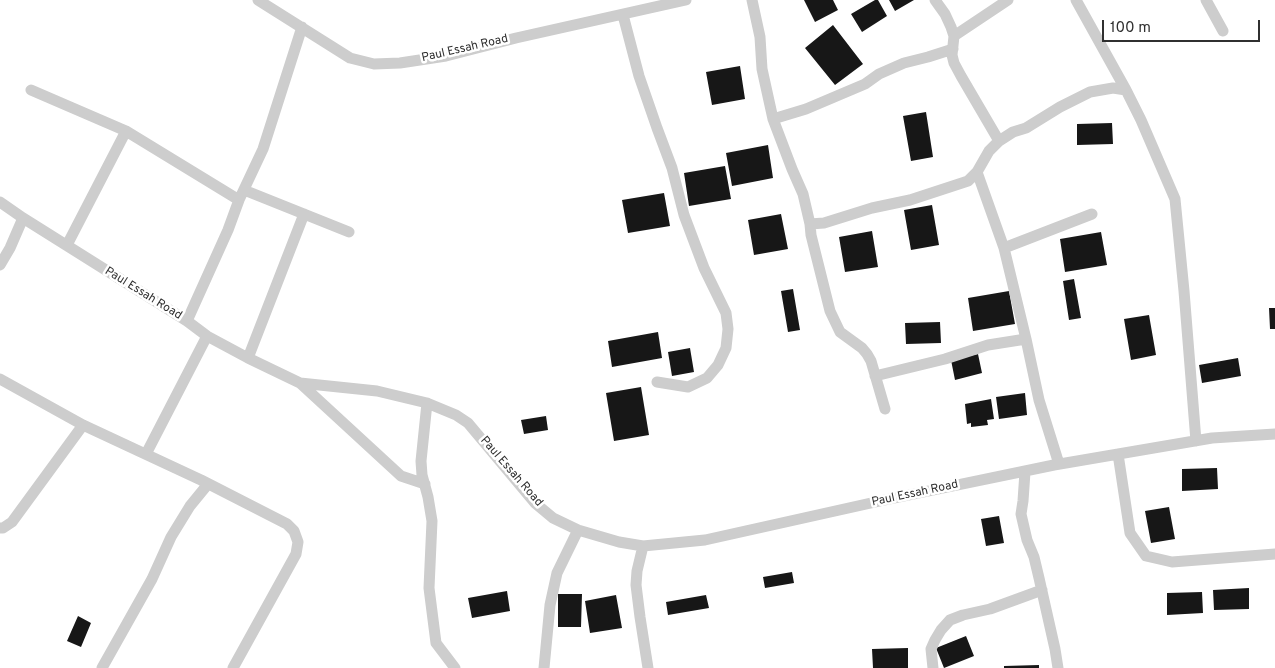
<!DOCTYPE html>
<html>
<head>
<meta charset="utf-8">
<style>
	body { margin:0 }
	#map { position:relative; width:1275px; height:668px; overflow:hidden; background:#fff; font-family:Overpass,sans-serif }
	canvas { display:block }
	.scale { position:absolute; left:1102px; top:20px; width:158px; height:22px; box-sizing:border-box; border:2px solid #303030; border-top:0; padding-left:6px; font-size:15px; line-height:18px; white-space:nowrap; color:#303030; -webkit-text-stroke:4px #fff; paint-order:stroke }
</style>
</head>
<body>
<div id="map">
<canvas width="1275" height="668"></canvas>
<div class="scale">100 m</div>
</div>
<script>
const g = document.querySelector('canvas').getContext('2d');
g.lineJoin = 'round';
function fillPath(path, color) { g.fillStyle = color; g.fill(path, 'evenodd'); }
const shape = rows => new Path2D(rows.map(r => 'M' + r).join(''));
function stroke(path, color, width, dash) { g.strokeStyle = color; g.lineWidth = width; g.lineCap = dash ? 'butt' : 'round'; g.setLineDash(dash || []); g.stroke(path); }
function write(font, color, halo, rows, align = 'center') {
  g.font = font + ' Overpass,sans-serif'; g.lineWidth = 5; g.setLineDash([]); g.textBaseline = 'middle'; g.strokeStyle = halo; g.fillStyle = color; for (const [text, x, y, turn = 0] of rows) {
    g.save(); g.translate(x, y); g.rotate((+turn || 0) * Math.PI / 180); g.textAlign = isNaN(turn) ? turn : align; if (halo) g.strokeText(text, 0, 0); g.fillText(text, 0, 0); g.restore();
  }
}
const building = shape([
	[804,0,833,0,838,10,815,22],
	[875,0,878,0,887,16,862,32,851,14],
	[889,0,914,0,895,11],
	[833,25,863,64,835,85,805,48],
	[740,66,745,99,712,105,706,72],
	[926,112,933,157,911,161,903,116],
	[1112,123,1113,144,1077,145,1077,124],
	[768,145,773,178,732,186,726,153],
	[725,166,731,199,689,206,684,173],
	[664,193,670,226,628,233,622,200],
	[932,205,939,245,911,250,904,210],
	[781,214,788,249,754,255,748,220],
	[872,231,878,267,845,272,839,237],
	[1101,232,1107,265,1065,272,1060,239],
	[1074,279,1081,318,1069,320,1063,281],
	[793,289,800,330,788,332,781,291],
	[1009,291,1015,324,973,331,968,298],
	[1269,308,1275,308,1275,329,1270,329],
	[1149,315,1156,355,1131,360,1124,319],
	[940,322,941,343,906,344,905,323],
	[658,332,662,358,612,367,608,341],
	[690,348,694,372,672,376,668,352],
	[978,354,982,373,955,380,951,360],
	[1238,358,1241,376,1202,383,1199,365],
	[641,387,649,435,614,441,606,393],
	[1025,393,1027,415,999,419,996,397],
	[991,399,994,419,987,420,988,425,971,427,971,423,967,424,965,404],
	[546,416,548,430,524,434,521,420],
	[1217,468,1218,489,1182,491,1182,469],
	[1169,507,1175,539,1151,543,1145,511],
	[999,516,1004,543,986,546,981,519],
	[792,572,794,583,765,588,763,577],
	[1249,588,1249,609,1214,610,1213,590],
	[507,591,510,611,472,618,468,598],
	[1202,592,1203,613,1167,615,1167,593],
	[558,594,582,594,581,627,558,627],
	[616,595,622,628,590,633,585,601],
	[706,595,709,608,668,615,666,602],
	[78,616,91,623,81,647,67,641],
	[966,636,974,656,944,668,936,648],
	[908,648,908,668,873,668,872,649],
	[1039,665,1039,668,1004,668,1004,666]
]);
const street = shape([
	[258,0,350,58,374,64,400,63,446,56,516,38,686,0],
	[752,0,760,37,762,69,773,119,792,169,803,194,810,224,811,235,830,311,840,332,862,348,867,354,871,361,885,409],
	[935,0,945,14,951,27,954,36,952,55,954,63,961,76,999,141],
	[1076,0,1126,90,1141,120,1175,199,1184,291,1196,441],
	[1206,0,1223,31],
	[623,15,639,76,657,128,672,168,684,215,704,268,726,313,728,329,726,348,718,365,707,378,688,387,657,382],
	[954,36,1008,0],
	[31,90,126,131,239,200],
	[773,119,806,109,865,84,879,74,904,63,928,57,953,49],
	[977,172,1004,248,1026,339,1039,400,1059,464],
	[244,190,349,232],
	[0,202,23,218,187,321,207,336,248,358,300,383,377,391,427,403,456,415,468,423,535,503,553,518,578,530,619,542,643,546,705,540,880,501,1054,465,1212,438,1275,434],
	[810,224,824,223,872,208,910,200,968,181,977,172,989,151,999,141,1013,132,1026,128,1060,107,1090,92,1113,88,1126,90],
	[67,245,126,131],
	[1004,248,1092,214],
	[0,265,10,248,23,218],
	[187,321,228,230,239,200,263,149,302,27],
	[248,358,304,214],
	[875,376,945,359,988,345,1026,339],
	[0,379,83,425,201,480,287,524,294,531,298,542,296,554,233,668],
	[300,383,401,476,425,484],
	[427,403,421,461,422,475,428,497,432,521,429,588,436,643,455,668],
	[146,454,207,336],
	[1118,454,1130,533,1146,556,1172,562,1275,554],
	[1025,472,1023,501,1021,514,1027,540,1034,557,1039,578,1055,649,1058,668],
	[0,528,3,528,12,522,83,425],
	[643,546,637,571,636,585,640,617,648,668],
	[102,668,152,579,171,537,190,506,208,484],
	[544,668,550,605,557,573,578,530],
	[933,668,931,649,935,640,941,630,950,620,963,615,990,609,1042,590]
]);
const streetNames = [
	["Paul Essah Road",465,49,-13],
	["Paul Essah Road",143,294,32],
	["Paul Essah Road",511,472,49],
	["Paul Essah Road",915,494,-12]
];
fillPath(building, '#171717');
stroke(street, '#cdcdcd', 11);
write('12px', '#303030', '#fff', streetNames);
</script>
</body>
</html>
